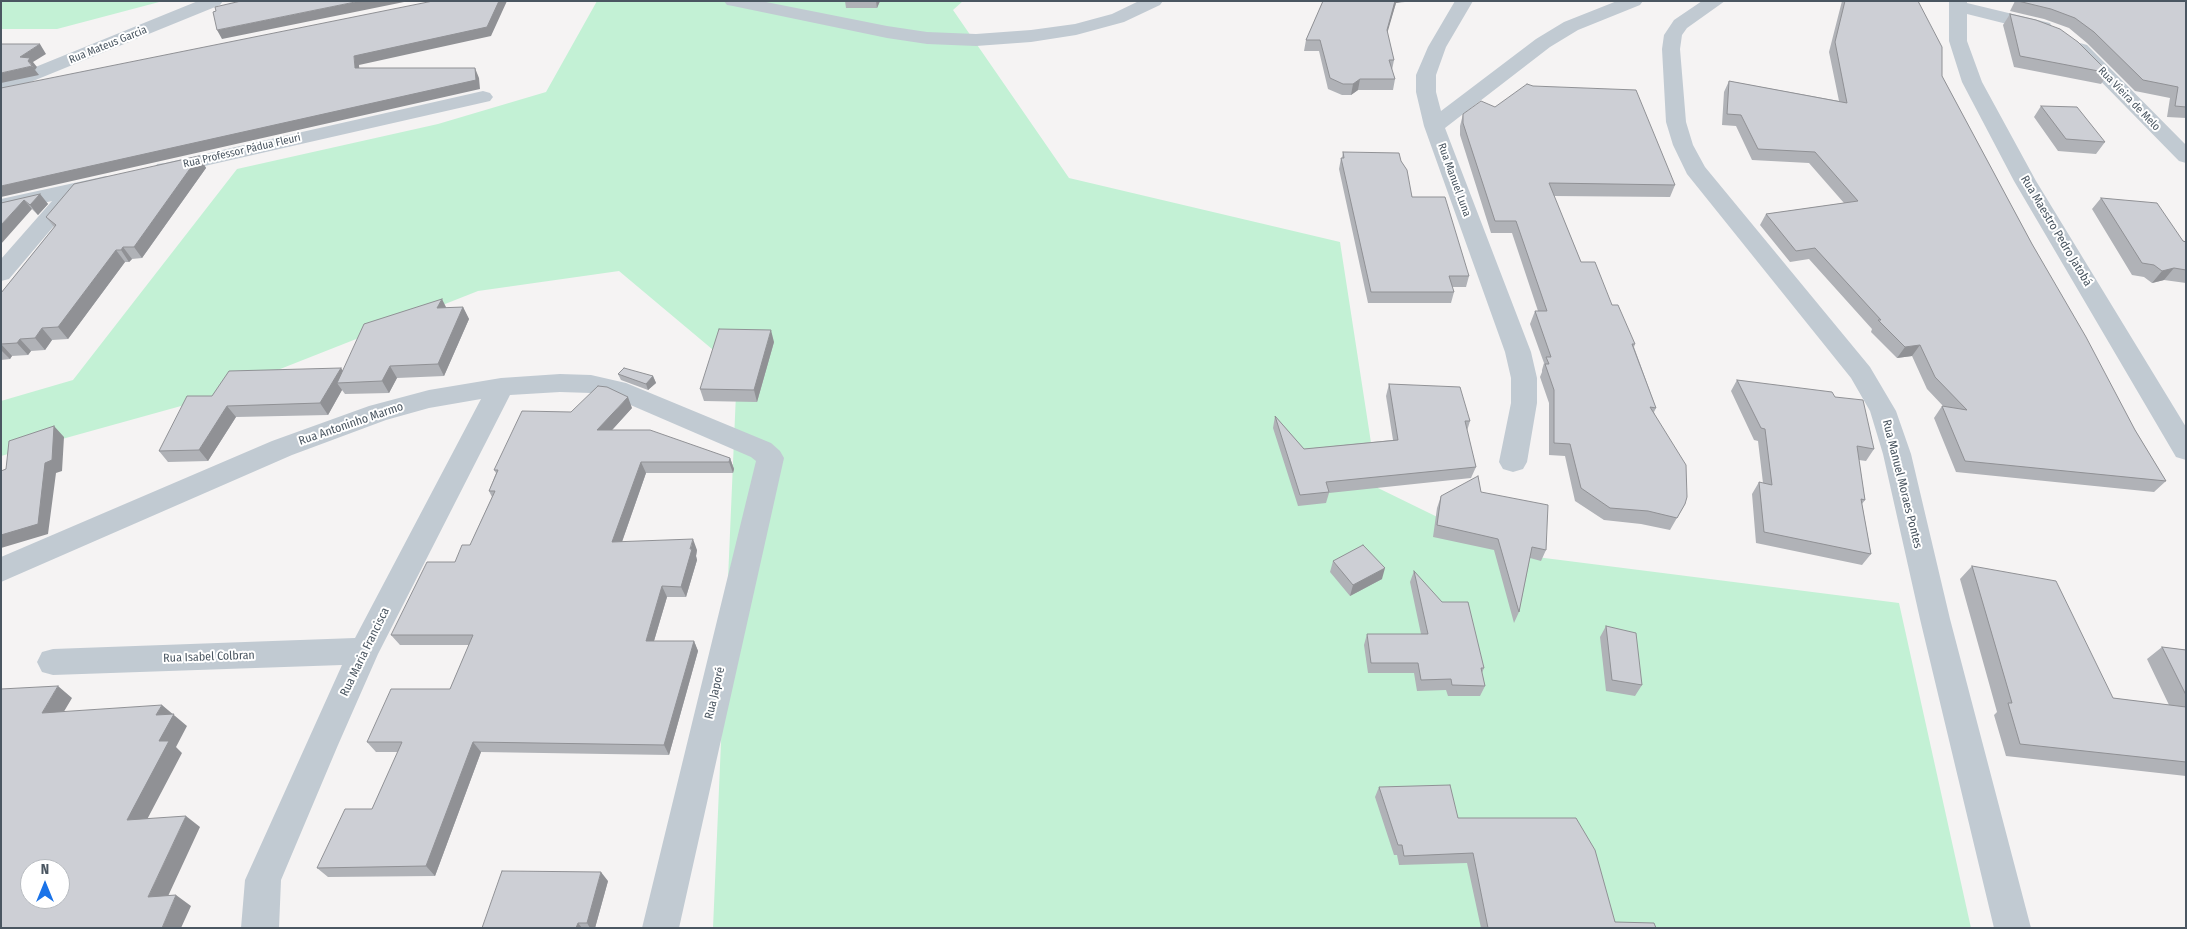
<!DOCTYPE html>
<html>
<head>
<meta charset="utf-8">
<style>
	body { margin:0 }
	#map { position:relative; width:2187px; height:929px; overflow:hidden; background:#f5f3f3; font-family:"Fira Sans Condensed",sans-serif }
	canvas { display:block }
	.frame { position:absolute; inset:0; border:2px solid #4a5661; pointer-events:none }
	.north { position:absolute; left:20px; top:859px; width:50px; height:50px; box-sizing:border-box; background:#fff; border:1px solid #b7bbc0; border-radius:50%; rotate:0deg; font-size:14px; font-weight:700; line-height:20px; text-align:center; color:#4a5661 }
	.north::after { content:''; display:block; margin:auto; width:18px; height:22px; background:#1a73e8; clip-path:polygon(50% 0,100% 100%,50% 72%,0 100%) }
</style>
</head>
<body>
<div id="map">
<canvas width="2187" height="929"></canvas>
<div class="frame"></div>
<div class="north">N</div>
</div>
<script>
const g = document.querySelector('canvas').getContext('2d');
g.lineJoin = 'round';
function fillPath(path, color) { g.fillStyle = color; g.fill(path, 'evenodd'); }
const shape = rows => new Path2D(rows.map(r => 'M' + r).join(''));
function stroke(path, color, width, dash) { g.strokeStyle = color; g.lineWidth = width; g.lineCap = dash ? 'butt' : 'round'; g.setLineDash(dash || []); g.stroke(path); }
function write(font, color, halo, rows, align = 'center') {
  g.font = font + ' "Fira Sans Condensed",sans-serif'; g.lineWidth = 4; g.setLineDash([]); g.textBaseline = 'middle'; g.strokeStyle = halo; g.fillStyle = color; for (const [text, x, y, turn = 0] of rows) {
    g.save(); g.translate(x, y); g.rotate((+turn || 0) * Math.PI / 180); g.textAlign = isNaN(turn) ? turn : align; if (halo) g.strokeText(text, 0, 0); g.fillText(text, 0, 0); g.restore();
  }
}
const green = shape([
	[1,1,163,1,57,29,1,29],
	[597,1,963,1,953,10,1069,178,1340,242,1378,488,1513,554,1899,603,1971,928,713,928,737,370,619,271,478,291,199,401,1,456,1,401,73,380,237,169,438,124,546,92]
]);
const street = shape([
	[198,1,223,1,220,5,1,94,1,81,198,1],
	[724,1,761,1,887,26,927,32,976,34,1031,30,1075,24,1112,14,1139,1,1163,1,1160,5,1124,22,1076,35,1031,42,976,46,927,44,887,38,733,6,727,5,724,1],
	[1455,1,1473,1,1446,47,1436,75,1436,92,1441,111,1536,39,1564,22,1617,1,1643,1,1640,5,1578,30,1550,47,1445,128,1531,352,1537,378,1537,403,1527,462,1523,469,1513,472,1503,469,1499,462,1511,403,1511,378,1505,352,1424,126,1416,92,1416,75,1428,47,1455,1],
	[1702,1,1725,1,1687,28,1682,35,1680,49,1686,122,1693,145,1705,167,1870,367,1896,411,1911,454,1950,619,2031,928,1994,928,1920,619,1883,454,1870,411,1851,378,1687,174,1673,145,1666,122,1662,49,1664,35,1674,20,1702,1],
	[1949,1,1967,1,1967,3,2050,23,2052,27,2050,31,2043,33,1967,14,1967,41,1982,82,2036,181,2186,427,2186,460,2176,457,2014,181,1962,82,1949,41,1949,1],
	[2080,43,2087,45,2186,145,2186,163,2179,161,2073,53,2071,49,2073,45,2080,43],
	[483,91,490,93,493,97,490,101,165,175,157,174,154,169,157,164,165,163,483,91],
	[106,176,114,177,117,182,114,187,81,194,9,279,1,281,1,259,52,201,1,213,1,199,106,176],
	[560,374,591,375,626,383,771,443,780,451,784,458,679,928,642,928,756,461,751,457,612,397,591,393,560,392,510,395,378,654,338,745,281,880,279,928,241,928,245,880,342,665,53,675,42,672,37,662,42,652,53,649,355,638,481,399,429,408,386,420,292,455,1,582,1,557,272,441,369,406,429,390,501,378,560,374]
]);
const wall = shape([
	[845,1,880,1,877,8,846,8],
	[1323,1,1405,2,1396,3,1387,32,1394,60,1392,70,1395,79,1393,90,1358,90,1351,95,1342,95,1328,89,1319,51,1304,51,1306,40],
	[1842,1,1918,1,1942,76,2032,244,2135,430,2166,481,2154,492,1956,472,1934,418,1942,406,1944,407,1927,389,1912,356,1897,358,1871,332,1872,329,1809,259,1790,262,1760,225,1766,214,1844,203,1809,163,1752,160,1736,126,1722,125,1724,92,1729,81,1839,101,1829,52],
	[2015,1,2186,1,2186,118,2167,117,2170,98,2135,91,2087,43,2069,28,2044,19,2010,11],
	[2010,14,2109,73,2101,84,2014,67,2003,25],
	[2041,106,2105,142,2096,154,2058,151,2034,117],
	[1463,114,1675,185,1670,197,1554,196,1581,262,1612,305,1635,344,1634,347,1656,408,1654,412,1685,504,1670,530,1641,524,1604,520,1575,501,1565,456,1549,455,1549,403,1540,377,1542,372,1542,370,1544,363,1530,324,1535,311,1538,311,1512,233,1491,233,1460,135,1460,126],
	[1343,152,1401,161,1412,197,1469,276,1466,287,1452,287,1454,292,1451,303,1368,303,1339,169,1341,158,1342,158],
	[199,156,206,168,142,258,132,259,129,262,125,262,68,339,52,340,45,350,31,351,28,355,12,356,10,359,1,360,1,293,54,227,46,217],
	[40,194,48,204,38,215,32,209,1,203],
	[2101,198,2183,241,2186,242,2186,283,2164,280,2152,283,2144,277,2132,275,2092,209],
	[463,307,469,319,444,376,397,378,389,393,345,394,342,390,328,415,236,417,208,461,168,462,159,451,212,396,341,368,343,371,446,308],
	[774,342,757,402,704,401,700,389],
	[618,374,653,376,656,383,648,390,621,380],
	[1737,380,1835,397,1874,449,1866,461,1859,460,1865,500,1862,504,1871,554,1862,565,1756,543,1752,494,1759,482,1763,483,1758,441,1754,440,1731,391],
	[1389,384,1470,421,1467,431,1476,467,1471,478,1329,493,1326,503,1298,506,1273,428,1275,416,1304,449,1393,440,1386,396],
	[632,408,612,430,730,458,734,469,733,473,646,473,622,542,697,550,696,556,697,560,686,597,667,597,654,641,694,641,698,651,669,755,481,752,435,876,328,877,317,868,372,809,398,752,376,752,367,742,450,689,469,645,400,645,391,635,470,545,492,497,489,491,496,473,494,470,571,412],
	[1481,492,1546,550,1541,561,1530,558,1519,612,1514,623,1494,550,1433,537,1437,508,1441,496],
	[1333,561,1382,579,1350,596,1330,572],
	[1972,566,2113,698,2169,705,2147,659,2162,647,2186,650,2186,776,2006,756,1994,715,1997,712,1960,579],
	[1414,571,1484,668,1482,673,1485,686,1480,696,1448,696,1446,690,1417,691,1414,673,1368,673,1364,645,1367,634,1421,634,1410,582],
	[1606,626,1642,685,1635,696,1606,691,1600,637],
	[1379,787,1458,818,1615,922,1656,928,1481,928,1467,863,1399,865,1397,855,1394,855,1375,797],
	[608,881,595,928,482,928]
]);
const shadedWall = shape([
	[360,1,409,1,222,39,217,30],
	[499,1,507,1,491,36,359,65,360,78,355,68,354,56],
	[876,1,880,1,877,8],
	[1395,1,1406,1,1396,3,1385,41,1387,30],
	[40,44,46,54,33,62,37,67,35,70,30,63,20,57],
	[32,66,39,75,1,83,1,73],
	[475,68,479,78,480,89,1,197,1,186],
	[1360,79,1358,90,1351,95,1353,84],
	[199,156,206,168,142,258,134,247],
	[40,194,48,204,38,215,30,205],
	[24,200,32,209,1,244,1,225],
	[123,247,132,259,129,262,121,250],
	[116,250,125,262,68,339,58,327],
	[2174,268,2164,280,2152,283,2162,271],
	[442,299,448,311,437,308],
	[463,307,469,319,444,376,438,364],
	[42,328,52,340,45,350,35,338],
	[771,330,774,342,757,402,754,390],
	[20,339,31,351,28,355,17,343],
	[1,344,12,356,10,359,1,350],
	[1920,345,1912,356,1897,358,1905,347],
	[390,366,397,378,389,393,382,381],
	[341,368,348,379,337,383,342,390,328,415,320,403],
	[653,376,656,383,648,390,646,384],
	[628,397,632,408,602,441,597,430],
	[227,406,236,417,208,461,199,450],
	[54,426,64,437,62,471,56,473,48,534,1,548,1,535,45,463],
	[730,458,734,469,733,473,729,462],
	[641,462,646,473,618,553,612,542],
	[693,539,697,550,696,556,697,560,686,597,681,587],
	[1385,568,1382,579,1350,596,1353,585],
	[662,586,667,597,651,651,646,641],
	[694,641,698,651,669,755,664,745],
	[58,686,72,698,56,725,42,713],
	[162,705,187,726,176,747,182,753,141,831,127,820,159,741,156,715],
	[473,742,481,752,435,876,426,866],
	[186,816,200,827,163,907,148,897],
	[601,872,608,881,595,928,590,928,587,923],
	[176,895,191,906,181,928,162,928],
	[578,923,582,928,576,928]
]);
const building = shape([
	[241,1,360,1,217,30,213,12,216,11,215,7,241,1],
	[433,1,499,1,487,27,354,56,355,68,475,68,476,80,1,186,1,88,433,1],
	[1323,1,1395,1,1387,30,1394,60,1389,60,1395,79,1360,79,1353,84,1343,84,1330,78,1320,40,1306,40,1323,1],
	[1845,1,1918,1,1942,47,1942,76,2032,244,2086,337,2135,430,2166,481,1965,461,1942,406,1967,410,1935,377,1920,345,1905,347,1878,320,1881,320,1815,248,1796,251,1766,214,1858,201,1815,152,1758,149,1741,115,1727,114,1729,81,1847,103,1835,42,1845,1],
	[2018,1,2186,1,2186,107,2175,106,2178,87,2143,80,2094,32,2075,18,2051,9,2018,1],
	[2010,14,2036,20,2060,29,2078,42,2109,73,2020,56,2010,14],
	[1,44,40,44,20,57,30,58,28,61,32,66,1,73,1,44],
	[1527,84,1533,86,1636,90,1675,185,1549,183,1581,262,1595,262,1612,305,1618,305,1635,344,1632,344,1656,408,1650,407,1686,465,1687,497,1685,504,1677,518,1648,511,1610,508,1581,488,1570,444,1554,443,1554,390,1545,364,1549,364,1546,357,1551,357,1535,311,1547,311,1516,221,1495,221,1463,123,1463,114,1481,101,1495,107,1527,84],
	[2041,106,2077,107,2105,142,2066,139,2041,106],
	[1343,152,1399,153,1401,161,1407,170,1412,197,1445,197,1469,276,1449,276,1454,292,1371,292,1341,158,1344,158,1343,152],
	[199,156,134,247,123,247,121,250,116,250,58,327,42,328,35,338,20,339,17,343,1,344,1,293,56,225,46,217,74,184,199,156],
	[40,194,30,205,24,200,1,225,1,203,40,194],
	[2101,198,2157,203,2183,241,2186,242,2186,270,2174,268,2162,271,2154,265,2142,263,2101,198],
	[442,299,437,308,463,307,438,364,390,366,382,381,337,383,364,324,442,299],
	[719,329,771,330,754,390,700,389,719,329],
	[341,368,320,403,227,406,199,450,159,451,187,396,212,396,229,371,341,368],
	[624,368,653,376,646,384,618,374,624,368],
	[1737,380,1832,392,1835,397,1863,400,1874,449,1857,446,1865,500,1861,499,1871,554,1764,532,1759,482,1772,485,1765,429,1761,428,1737,380],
	[1389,384,1460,387,1470,421,1465,421,1476,467,1326,482,1329,492,1300,495,1275,416,1304,449,1398,440,1389,384],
	[598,386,607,387,628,397,597,430,650,430,730,458,729,462,641,462,612,542,693,539,690,549,692,549,681,587,662,586,646,641,694,641,664,745,473,742,426,866,317,868,345,809,372,809,402,742,367,742,391,689,450,689,473,635,391,635,427,562,455,562,462,545,470,545,495,491,489,491,498,470,494,470,522,411,571,412,598,386],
	[54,426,52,460,45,463,38,524,1,535,1,471,6,469,9,441,54,426],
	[1478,476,1481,492,1548,505,1546,550,1532,547,1519,612,1498,539,1437,525,1441,496,1478,476],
	[1363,545,1385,568,1353,585,1333,561,1363,545],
	[1972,566,2056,581,2113,698,2186,707,2186,762,2020,744,2008,703,2012,703,1972,566],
	[1414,571,1442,602,1468,602,1484,668,1481,668,1485,686,1452,685,1451,679,1421,680,1418,663,1371,663,1367,634,1428,634,1414,571],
	[1606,626,1636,633,1642,685,1612,680,1606,626],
	[2162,647,2186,650,2186,695,2162,647],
	[58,686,42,713,162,705,156,715,174,714,159,741,169,741,127,820,186,816,148,897,176,895,162,928,1,928,1,689,58,686],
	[30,869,60,869,60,899,30,899,30,869],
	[1450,785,1458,818,1576,818,1595,850,1615,922,1654,923,1656,928,1488,928,1473,853,1404,856,1402,845,1398,845,1379,787,1450,785],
	[502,871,601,872,587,923,578,923,576,928,482,928,502,871]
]);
const farStreetnames = [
	["Rua Mateus Garcia",108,45,-22],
	["Rua Vieira de Melo",2129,99,46],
	["Rua Professor Pádua Fleuri",242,151,-13],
	["Rua Manuel Luna",1454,180,70]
];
const streetNames = [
	["Rua Maestro Pedro Jatobá",2056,231,59],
	["Rua Antoninho Marmo",351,424,-19],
	["Rua Manuel Moraes Pontes",1902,484,76],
	["Rua Maria Francisca",365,652,-64],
	["Rua Isabel Colbran",209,657,-2],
	["Rua Japoré",715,693,-77]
];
fillPath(green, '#c3f1d5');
fillPath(street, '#c1cad2');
fillPath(wall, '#b0b2b7');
fillPath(shadedWall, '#909195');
fillPath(building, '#cdcfd5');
stroke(building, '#909195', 1);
write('11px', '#4a5661', '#fff', farStreetnames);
write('12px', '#4a5661', '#fff', streetNames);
</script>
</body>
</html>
